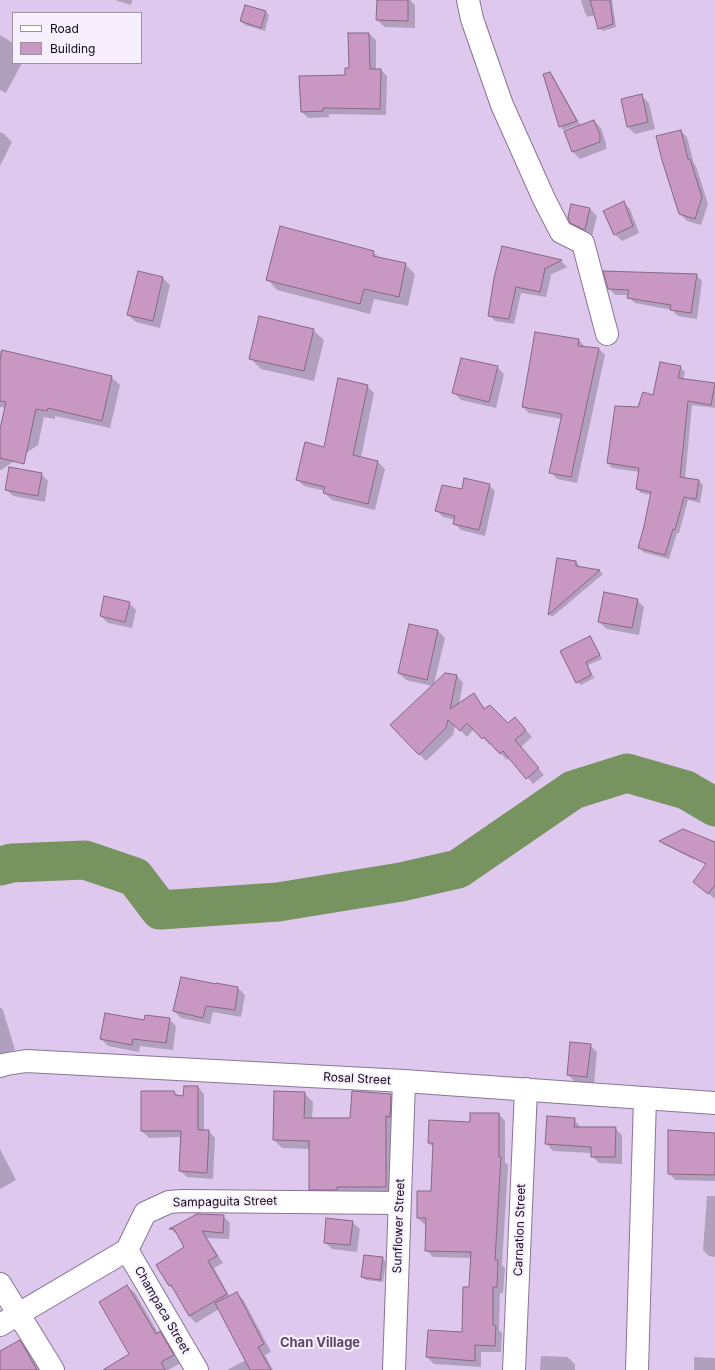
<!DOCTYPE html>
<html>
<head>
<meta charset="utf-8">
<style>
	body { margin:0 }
	#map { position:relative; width:715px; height:1370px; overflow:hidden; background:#dec8ed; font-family:Inter,sans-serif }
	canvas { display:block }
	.legend { position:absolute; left:12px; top:12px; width:130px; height:52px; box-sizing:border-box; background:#f8effe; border:1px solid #9c93a2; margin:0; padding:5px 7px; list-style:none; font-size:12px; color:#120a17 }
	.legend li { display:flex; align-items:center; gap:8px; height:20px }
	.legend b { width:20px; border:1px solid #9c93a2 }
</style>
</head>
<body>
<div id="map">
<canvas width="715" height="1370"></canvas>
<ul class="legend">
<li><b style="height:5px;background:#fff"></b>Road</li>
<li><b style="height:11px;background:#c998c2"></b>Building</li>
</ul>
</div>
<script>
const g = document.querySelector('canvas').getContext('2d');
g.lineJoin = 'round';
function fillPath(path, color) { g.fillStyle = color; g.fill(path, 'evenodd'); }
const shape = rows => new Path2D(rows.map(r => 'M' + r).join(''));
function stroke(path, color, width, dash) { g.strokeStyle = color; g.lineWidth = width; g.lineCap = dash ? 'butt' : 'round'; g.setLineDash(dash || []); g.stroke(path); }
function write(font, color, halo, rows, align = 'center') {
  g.font = font + ' Inter,sans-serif'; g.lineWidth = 4; g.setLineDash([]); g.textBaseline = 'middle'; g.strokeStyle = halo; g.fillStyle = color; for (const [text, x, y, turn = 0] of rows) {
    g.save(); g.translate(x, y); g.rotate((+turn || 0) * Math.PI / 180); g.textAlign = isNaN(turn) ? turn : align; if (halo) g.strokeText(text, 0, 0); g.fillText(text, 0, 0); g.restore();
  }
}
const shadow = shape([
	[115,0,132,0,131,5],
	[378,0,410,0,415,5,415,28,385,27,377,20],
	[581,0,612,0,616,27,603,31,599,28,595,15,588,17,585,13],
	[246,6,266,12,269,15,265,31,245,25,241,21],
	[349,34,369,34,376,40,376,70,381,70,387,76,386,115,329,114,329,117,308,118,302,112,346,76,350,69],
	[0,35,13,43,13,63,22,63,6,93,0,90],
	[550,73,553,76,581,126,594,121,601,128,606,143,606,149,580,159,573,152,565,131,577,127,577,125,563,130,560,126],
	[642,96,649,103,655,129,635,134,628,127],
	[681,131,687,137,694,164,696,166,708,204,701,225,687,221,680,214],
	[0,132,4,134,12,142,0,166],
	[623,202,630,209,639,233,622,241,615,234],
	[590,209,597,216,592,236,579,230,571,222],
	[502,248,561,261,567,267,550,275,551,276,546,297,521,293,514,324,495,321,489,315],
	[373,252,381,259,405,264,415,274,408,306,374,299,370,314,277,290,267,279],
	[696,275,702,281,697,319,678,316,672,310,635,303,628,297,629,295,615,295,609,288],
	[163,278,170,285,160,328,136,322,128,315],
	[313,330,324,340,314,381,261,369,250,358],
	[579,340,585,347,599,349,605,355,577,483,557,479,551,472,562,419,529,413,523,407],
	[0,351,111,377,120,385,110,428,55,416,55,419,44,417,38,445,1,470,0,469,0,434,6,408,0,407],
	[497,367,504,374,496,408,461,400,454,393],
	[680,367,685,372,683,380,715,385,715,408,692,405,685,479,699,481,703,485,700,503,688,500,679,533,677,533,669,559,643,552,639,547,645,526,651,495,641,493,637,489,640,472,612,468,608,463,616,407,639,408,654,396],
	[367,386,374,393,361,458,378,462,385,469,375,510,332,500,325,493,325,491,304,486,297,479,324,448],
	[41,474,48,481,45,502,13,496,6,489],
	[489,485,495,491,485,536,461,530,455,524,455,520,443,517,437,511,462,491],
	[558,559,576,562,579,565,579,568,600,571,603,574,552,617,549,614],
	[637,600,644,607,639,635,607,629,599,622],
	[129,603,136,610,132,628,108,623,101,616],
	[410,625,438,631,445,638,434,684,445,674,457,676,463,683,459,704,474,694,485,709,508,725,515,718,532,737,521,747,544,775,533,784,510,757,507,760,491,743,490,745,474,729,467,737,455,725,453,735,426,761,392,725,432,686,406,680,399,673],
	[590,637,593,640,602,659,588,665,594,678,581,685,577,682],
	[660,841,715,845,715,848,693,859,663,844],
	[715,860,715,899,694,882],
	[217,984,238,988,245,995,241,1017,213,1012,210,1024,181,1018,174,1011],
	[0,1007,3,1010,15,1050,0,1054],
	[169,1019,176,1026,173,1050,140,1046,139,1052,108,1046,101,1039,145,1022],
	[590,1045,597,1052,594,1084,575,1082,568,1075],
	[198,1087,204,1094,204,1131,209,1131,215,1138,213,1179,187,1177,180,1171,182,1137,149,1138,142,1131,174,1092,179,1096,184,1096],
	[304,1093,313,1102,312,1119,351,1119,391,1095,399,1103,394,1195,318,1198,310,1189,310,1149,282,1148,274,1140],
	[499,1114,505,1121,505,1162,508,1165,502,1265,505,1268,503,1293,500,1293,499,1330,502,1333,501,1352,481,1352,481,1367,434,1364,427,1357,463,1333,470,1288,472,1258,433,1257,426,1250,427,1225,425,1225,418,1218,432,1192,434,1148,429,1143,471,1123],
	[574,1119,581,1128,615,1128,622,1135,622,1164,599,1163,592,1156,592,1153,553,1151,546,1143],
	[715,1134,715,1181,675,1180,669,1173],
	[0,1149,16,1180,0,1189],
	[707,1196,715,1196,715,1257,709,1256,703,1250],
	[197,1215,223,1216,230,1223,229,1239,207,1238,223,1263,214,1268,230,1297,237,1293,244,1301,271,1352,265,1355,273,1370,227,1370,246,1360,219,1309,196,1323,189,1316,175,1291,169,1285,185,1248,179,1236,171,1229],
	[352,1222,360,1229,357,1252,332,1249,325,1242],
	[382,1258,386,1262,383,1282,366,1280,362,1277],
	[127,1286,135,1293,158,1333,160,1332,167,1340,181,1363,168,1370,105,1370,131,1354],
	[20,1342,28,1350,40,1370,0,1370,0,1353],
	[541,1356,567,1357,575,1364,575,1370,540,1370],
	[694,1357,715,1358,715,1370,694,1370]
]);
const river = shape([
	[0,866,12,863,85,860,135,877,160,910,278,902,401,882,458,869,573,790,627,773,686,790,715,807]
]);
const building = shape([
	[377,0,408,0,408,21,376,20,377,0],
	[590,0,610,0,613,24,598,29,590,0],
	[245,5,266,11,261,28,240,21,245,5],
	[348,33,369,33,370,69,381,69,380,109,323,108,323,111,301,112,299,76,345,75,345,68,349,68,348,33],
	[550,72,577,121,559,127,543,74,550,72],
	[642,94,648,122,627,127,621,99,642,94],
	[594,120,600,135,600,142,572,152,564,131,594,120],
	[681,130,688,159,690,159,702,197,695,219,679,214,662,160,656,136,681,130],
	[624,201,633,226,614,235,603,211,624,201],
	[571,204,590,208,585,230,570,223,568,217,571,204],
	[280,226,374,251,373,256,406,263,399,297,364,289,360,304,266,280,280,226],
	[502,246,562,260,544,269,545,269,540,292,516,287,509,319,488,316,494,278,502,246],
	[138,271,163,277,153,321,127,315,138,271],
	[603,271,697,274,691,313,670,310,671,305,627,298,629,290,608,289,603,271],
	[259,316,314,329,304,371,249,359,259,316],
	[535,332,579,339,578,346,599,348,571,477,549,473,562,414,522,407,535,332],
	[2,350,112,376,102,421,48,408,47,411,36,409,24,464,0,458,0,429,6,402,0,401,0,360,2,350],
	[461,358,498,366,489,402,452,393,461,358],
	[660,362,681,366,678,378,715,383,711,405,688,401,680,477,699,480,696,499,684,497,675,530,673,529,665,555,638,548,644,526,651,492,636,489,639,468,607,463,615,406,638,407,643,392,653,395,660,362],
	[338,378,368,385,353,455,378,461,368,504,323,493,325,487,296,480,305,442,324,447,338,378],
	[9,467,42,473,38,496,5,490,9,467],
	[464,478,490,484,479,530,453,524,455,516,435,511,442,485,462,489,464,478],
	[557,558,576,561,576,566,600,570,548,615,557,558],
	[604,592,638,599,632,628,598,622,604,592],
	[104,596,130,602,125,622,100,616,104,596],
	[409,624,438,630,427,680,398,673,409,624],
	[590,636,600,655,586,662,591,675,576,683,560,651,590,636],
	[445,673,457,675,450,709,474,693,484,709,490,705,508,723,515,717,526,730,515,740,539,768,526,779,503,751,500,754,484,737,482,739,467,723,460,731,448,720,446,728,419,755,390,725,445,673],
	[683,829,715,842,715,885,708,894,693,882,706,864,659,841,683,829],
	[181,977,216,984,216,983,238,987,235,1010,206,1006,203,1018,173,1011,181,977],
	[105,1013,144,1020,145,1015,170,1018,166,1043,133,1039,132,1045,100,1039,105,1013],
	[570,1042,591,1044,587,1077,567,1075,570,1042],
	[184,1086,198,1086,198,1130,209,1130,207,1173,179,1171,181,1131,141,1131,141,1091,174,1091,175,1095,183,1096,184,1086],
	[274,1091,305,1092,304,1118,350,1118,352,1091,391,1094,390,1117,386,1116,386,1187,337,1187,337,1190,309,1190,309,1141,273,1140,274,1091],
	[470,1113,499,1113,499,1157,501,1157,495,1260,498,1260,497,1287,493,1287,493,1325,496,1326,495,1346,475,1345,475,1361,426,1357,428,1330,462,1332,463,1287,469,1287,471,1252,425,1251,426,1218,417,1218,417,1191,431,1191,433,1143,428,1143,429,1120,470,1122,470,1113],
	[547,1116,575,1118,574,1127,616,1127,615,1157,591,1157,591,1147,545,1144,547,1116],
	[668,1130,715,1133,715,1175,668,1174,668,1130],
	[197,1214,224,1215,223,1233,202,1231,217,1256,208,1261,227,1294,189,1316,171,1285,169,1286,156,1265,184,1247,174,1229,169,1229,197,1214],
	[326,1218,353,1221,350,1245,324,1243,326,1218],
	[364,1255,383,1257,380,1280,361,1277,364,1255],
	[127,1285,156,1334,160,1331,174,1355,161,1362,165,1370,103,1370,129,1354,99,1302,127,1285],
	[237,1292,264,1344,258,1347,271,1370,250,1370,215,1303,237,1292],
	[20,1340,37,1370,0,1370,0,1351,20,1340]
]);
const street = shape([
	[468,0,472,19,502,105,544,199,561,232,583,243,607,334],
	[0,1066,7,1064,26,1061,404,1081,715,1103],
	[127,1250,197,1370],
	[0,1284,53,1370],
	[0,1325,127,1250,145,1213,169,1202,183,1201,399,1203],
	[394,1370,404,1081],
	[514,1370,526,1089],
	[637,1370,645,1098]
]);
const streetNames = [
	["Rosal Street",357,1079,3],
	["Sampaguita Street",225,1202,-1],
	["Sunflower Street",399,1226,-88],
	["Carnation Street",520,1230,-88],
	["Champaca Street",162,1310,60]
];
const neighbourhoodNames = [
	["Chan Village",320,1343]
];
fillPath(shadow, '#0003');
stroke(river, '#779360', 39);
fillPath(building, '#c998c2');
stroke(building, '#876782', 1);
stroke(street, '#897597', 24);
stroke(street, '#fff', 22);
write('12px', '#120a17', '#f8effe', streetNames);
write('bold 13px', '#594666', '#f8effe', neighbourhoodNames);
</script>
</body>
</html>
